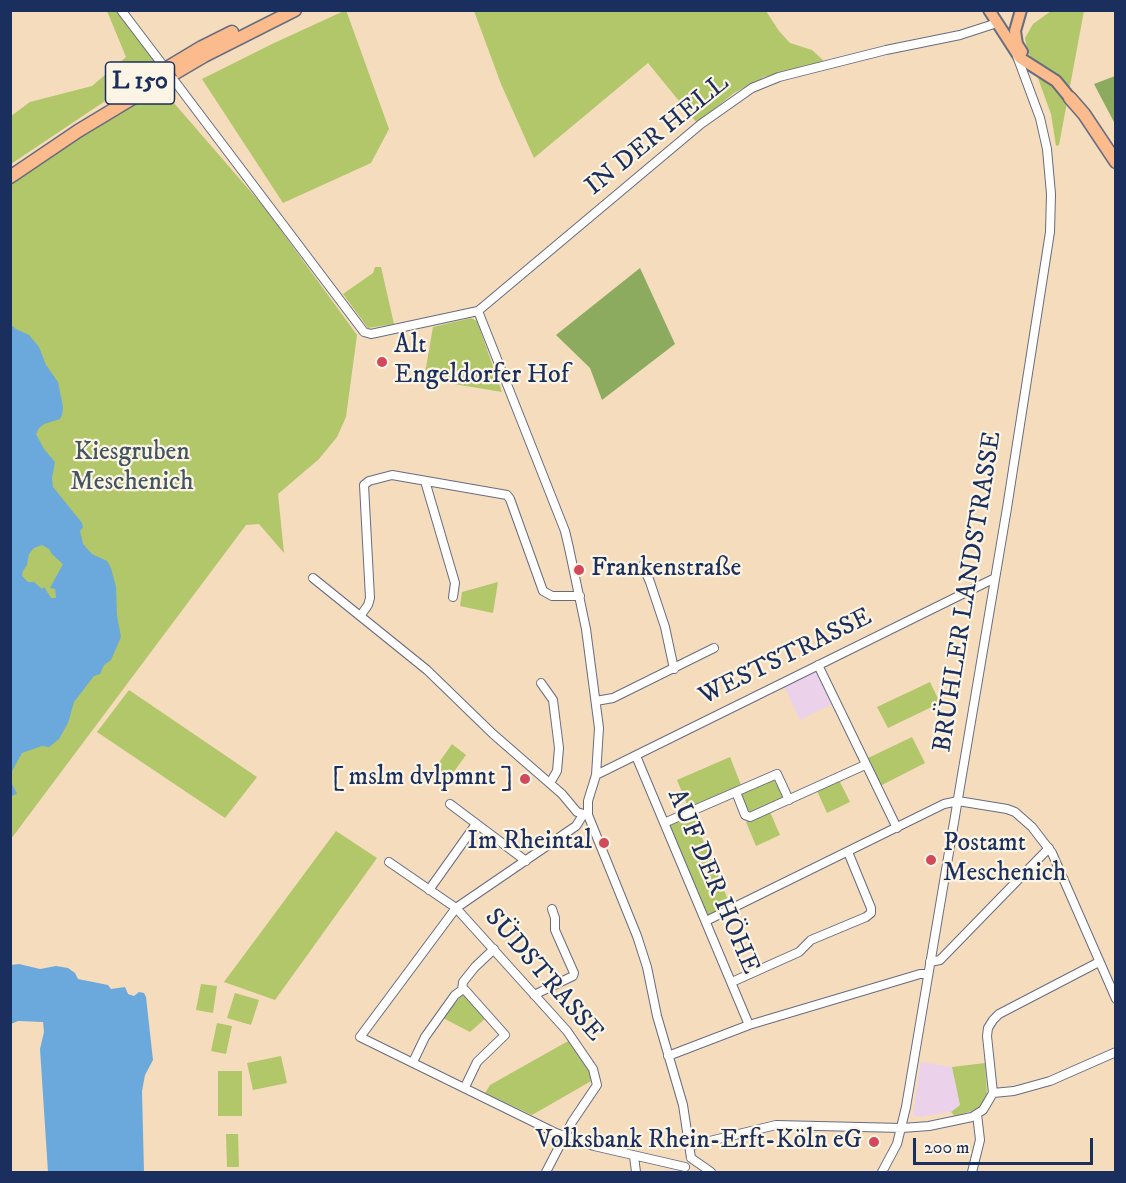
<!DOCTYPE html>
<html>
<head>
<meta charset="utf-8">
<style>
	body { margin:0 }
	#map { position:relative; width:1126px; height:1183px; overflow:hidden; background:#f4dcbd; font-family:"IM FELL DW Pica",serif }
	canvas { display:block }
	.frame { position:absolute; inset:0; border:12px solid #1b2f5e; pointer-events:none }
	.scale { position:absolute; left:913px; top:1138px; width:180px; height:27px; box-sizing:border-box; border:3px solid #1b2f5e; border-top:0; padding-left:8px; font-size:18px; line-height:21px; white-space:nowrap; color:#1b2f5e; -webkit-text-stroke:4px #fcf5e5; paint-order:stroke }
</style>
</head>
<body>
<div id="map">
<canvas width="1126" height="1183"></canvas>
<div class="frame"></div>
<div class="scale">200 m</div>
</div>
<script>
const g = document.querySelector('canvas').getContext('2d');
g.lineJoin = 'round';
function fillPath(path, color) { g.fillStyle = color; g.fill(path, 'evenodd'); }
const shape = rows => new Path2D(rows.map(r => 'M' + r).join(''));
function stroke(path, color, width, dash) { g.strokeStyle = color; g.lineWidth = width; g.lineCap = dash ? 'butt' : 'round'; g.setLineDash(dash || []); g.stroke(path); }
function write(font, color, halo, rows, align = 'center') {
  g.font = font + ' "IM FELL DW Pica",serif'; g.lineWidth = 4.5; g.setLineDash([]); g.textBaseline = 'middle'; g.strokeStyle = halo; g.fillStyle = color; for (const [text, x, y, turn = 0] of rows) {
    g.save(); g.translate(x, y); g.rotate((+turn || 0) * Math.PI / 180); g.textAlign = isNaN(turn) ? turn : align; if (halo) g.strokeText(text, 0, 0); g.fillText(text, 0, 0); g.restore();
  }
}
const built = shape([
	[814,671,817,673,832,704,800,720,784,686],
	[921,1062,952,1067,960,1105,951,1112,919,1117,913,1115]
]);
const green = shape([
	[346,10,389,129,371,163,283,203,202,79,272,44],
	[107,11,118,11,159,65,11,164,11,116,30,102,92,86,126,57],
	[474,11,766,11,779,31,790,43,812,50,824,61,764,77,734,93,697,123,648,63,534,158,501,84],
	[1051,11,1084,11,1059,145,1056,146,1051,114,1027,48,1025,38,1033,24],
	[161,88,264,207,357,335,346,417,337,437,319,459,278,494,284,553,259,524,246,525,11,839,11,183,93,127],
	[375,267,381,267,394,324,368,328,343,294,373,273],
	[471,318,477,321,502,392,424,379,433,327],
	[498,582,493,613,460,606,462,592],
	[930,682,940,703,888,728,877,707],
	[129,690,257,777,225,818,97,732],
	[912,737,925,763,878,787,866,759],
	[452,744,466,755,447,781,433,771],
	[730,757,741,785,688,807,677,780],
	[774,780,783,796,781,799,751,812,748,810,741,796,743,792],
	[839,780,850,802,827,813,817,791],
	[770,812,780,835,756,846,746,822],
	[692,814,731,907,712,916,704,912,669,825],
	[336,831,377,858,275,1000,224,982],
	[201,984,217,986,213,1013,196,1010],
	[235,993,259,1000,251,1025,227,1018],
	[462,995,465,996,486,1018,470,1032,443,1018],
	[217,1023,232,1026,226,1054,211,1051],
	[570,1040,587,1064,593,1080,532,1115,485,1093,490,1085],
	[281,1056,287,1083,253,1090,247,1063],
	[985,1063,987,1096,983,1104,975,1110,955,1116,951,1112,960,1105,952,1067],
	[218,1071,242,1071,242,1116,218,1116],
	[226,1134,238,1134,239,1167,227,1167]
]);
const forest = shape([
	[1115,76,1116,76,1115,124,1094,84],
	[640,268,675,344,602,400,590,368,556,335]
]);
const water = shape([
	[10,324,16,329,29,335,39,347,46,365,58,382,63,407,62,415,60,419,44,424,39,428,36,434,44,449,55,462,52,478,53,487,82,523,83,527,80,531,83,544,92,554,107,561,111,568,116,587,117,616,121,637,111,660,104,665,100,674,94,676,74,702,68,723,59,739,49,747,42,746,22,753,11,773,12,784,17,794,11,796],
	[42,545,49,549,52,554,63,564,50,588,55,589,56,598,51,598,44,587,42,589,34,582,28,582,22,576,23,571,27,565,29,554,34,548],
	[19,964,40,969,56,966,68,968,75,973,78,979,108,985,111,989,125,987,128,994,134,996,139,992,144,993,146,997,153,1060,145,1075,142,1091,144,1172,48,1172,40,1049,44,1032,43,1022,18,1021,11,1024,11,965]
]);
const minor = shape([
	[121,10,162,64],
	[173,79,364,332,371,334,478,311,701,124,752,88,779,77,886,50,960,35,997,23],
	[478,311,565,531,569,548,586,629,599,728,596,775,588,801,588,815,637,936,647,967,657,1016,683,1105,691,1158],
	[425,481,455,583,453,597],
	[643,565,650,582,665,627,674,669],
	[313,578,427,670,493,734,562,794,577,812,587,815],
	[361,615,368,605,370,598,364,485,369,481,392,475,507,495,510,499,543,591,552,596,580,596],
	[818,665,897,828],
	[541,683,553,700,559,748,557,771,550,783],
	[596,701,613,698,714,648],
	[636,756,749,1025],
	[596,775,995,578],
	[736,792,745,815,750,817,865,765],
	[450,804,526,861],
	[583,815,576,826,456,908,360,1037,556,1133,594,1146,685,1167],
	[664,823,777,774,789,800],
	[389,862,456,908,567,1031,593,1069,597,1085,572,1122,546,1172],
	[429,890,476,824],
	[706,921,944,804,958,801,1007,809,1015,812,1032,827,1052,853,1116,999],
	[930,962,940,960,1049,848],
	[732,982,799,952,811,940,866,917,871,913,871,908,848,852],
	[462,990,463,982,475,967,494,949],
	[534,995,573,976,574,973,555,930,555,918,552,909],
	[668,1056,749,1025,920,974,928,974],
	[413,1062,425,1037,455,995,462,990,465,990,505,1035,477,1062,465,1087],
	[993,1093,1014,1091,1050,1081,1116,1052],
	[689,1146,776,1125,902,1128,929,1126,972,1117,983,1110,993,1093,987,1036,988,1028,993,1020,999,1014,1099,962],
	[634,1156,636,1172],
	[691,1158,711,1172],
	[882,1172,897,1144,906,1107,1007,508,1050,232,1051,194,1047,149,1040,118,1017,56],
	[972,1172,980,1140,977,1114]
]);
const major = shape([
	[989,10,1020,58,1056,81,1070,98],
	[1021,10,1015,31,1017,44,1022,52]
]);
const highway = shape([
	[117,98,202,47,232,32],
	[1070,98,1084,114,1116,162],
	[10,177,78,131,146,90,204,56,295,10]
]);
const minorBridge = shape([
	[162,64,173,79]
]);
const markers = [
	[382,362,6,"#d1495b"],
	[579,570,6,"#d1495b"],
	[525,779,6,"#d1495b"],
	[604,843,6,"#d1495b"],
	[931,860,6,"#d1495b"],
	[874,1142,6,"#d1495b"]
];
const shields = [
	[140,83,69]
];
const shieldNames = [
	["L 150",140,83]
];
const streetNames = [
	["IN DER HELL",658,136,-39],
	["BRÜHLER LANDSTRASSE",969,592,-81],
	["WESTSTRASSE",786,658,-26],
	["AUF DER HÖHE",712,882,67],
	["SÜDSTRASSE",543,976,49]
];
const poiNames = [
	["Alt",394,347],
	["Engeldorfer Hof",394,377],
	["Frankenstraße",591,570],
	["[ mslm dvlpmnt ]",513,779,"right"],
	["Im Rheintal",592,843,"right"],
	["Postamt",943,845],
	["Meschenich",943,875],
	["Volksbank Rhein-Erft-Köln eG",862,1142,"right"]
];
const parkNames = [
	["Kiesgruben",132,454],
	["Meschenich",132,484]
];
fillPath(built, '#ecd1eb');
fillPath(green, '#b2c66a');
fillPath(forest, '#8dab5e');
fillPath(water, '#6ba9dd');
stroke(minor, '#676c7f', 10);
stroke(major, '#676c7f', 14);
stroke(highway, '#676c7f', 15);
stroke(minor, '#fff', 8);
stroke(major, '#fbbb8c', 10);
stroke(highway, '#fbbb8c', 12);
stroke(minorBridge, '#676c7f', 10, []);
stroke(minorBridge, '#fff', 8);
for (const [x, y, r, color] of markers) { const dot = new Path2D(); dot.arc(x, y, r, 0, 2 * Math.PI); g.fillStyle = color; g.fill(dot); stroke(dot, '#fcf5e5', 2); }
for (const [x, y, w] of shields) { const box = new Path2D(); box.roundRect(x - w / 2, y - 21, w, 42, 4.5); g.fillStyle = '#fcf5e5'; g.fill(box); stroke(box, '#1b2f5e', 1.5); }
write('bold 24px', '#1b2f5e', null, shieldNames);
write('26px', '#1b2f5e', '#fcf5e5', streetNames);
write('26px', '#1b2f5e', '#fcf5e5', poiNames, 'left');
write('26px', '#415561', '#fcf5e5', parkNames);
</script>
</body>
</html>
